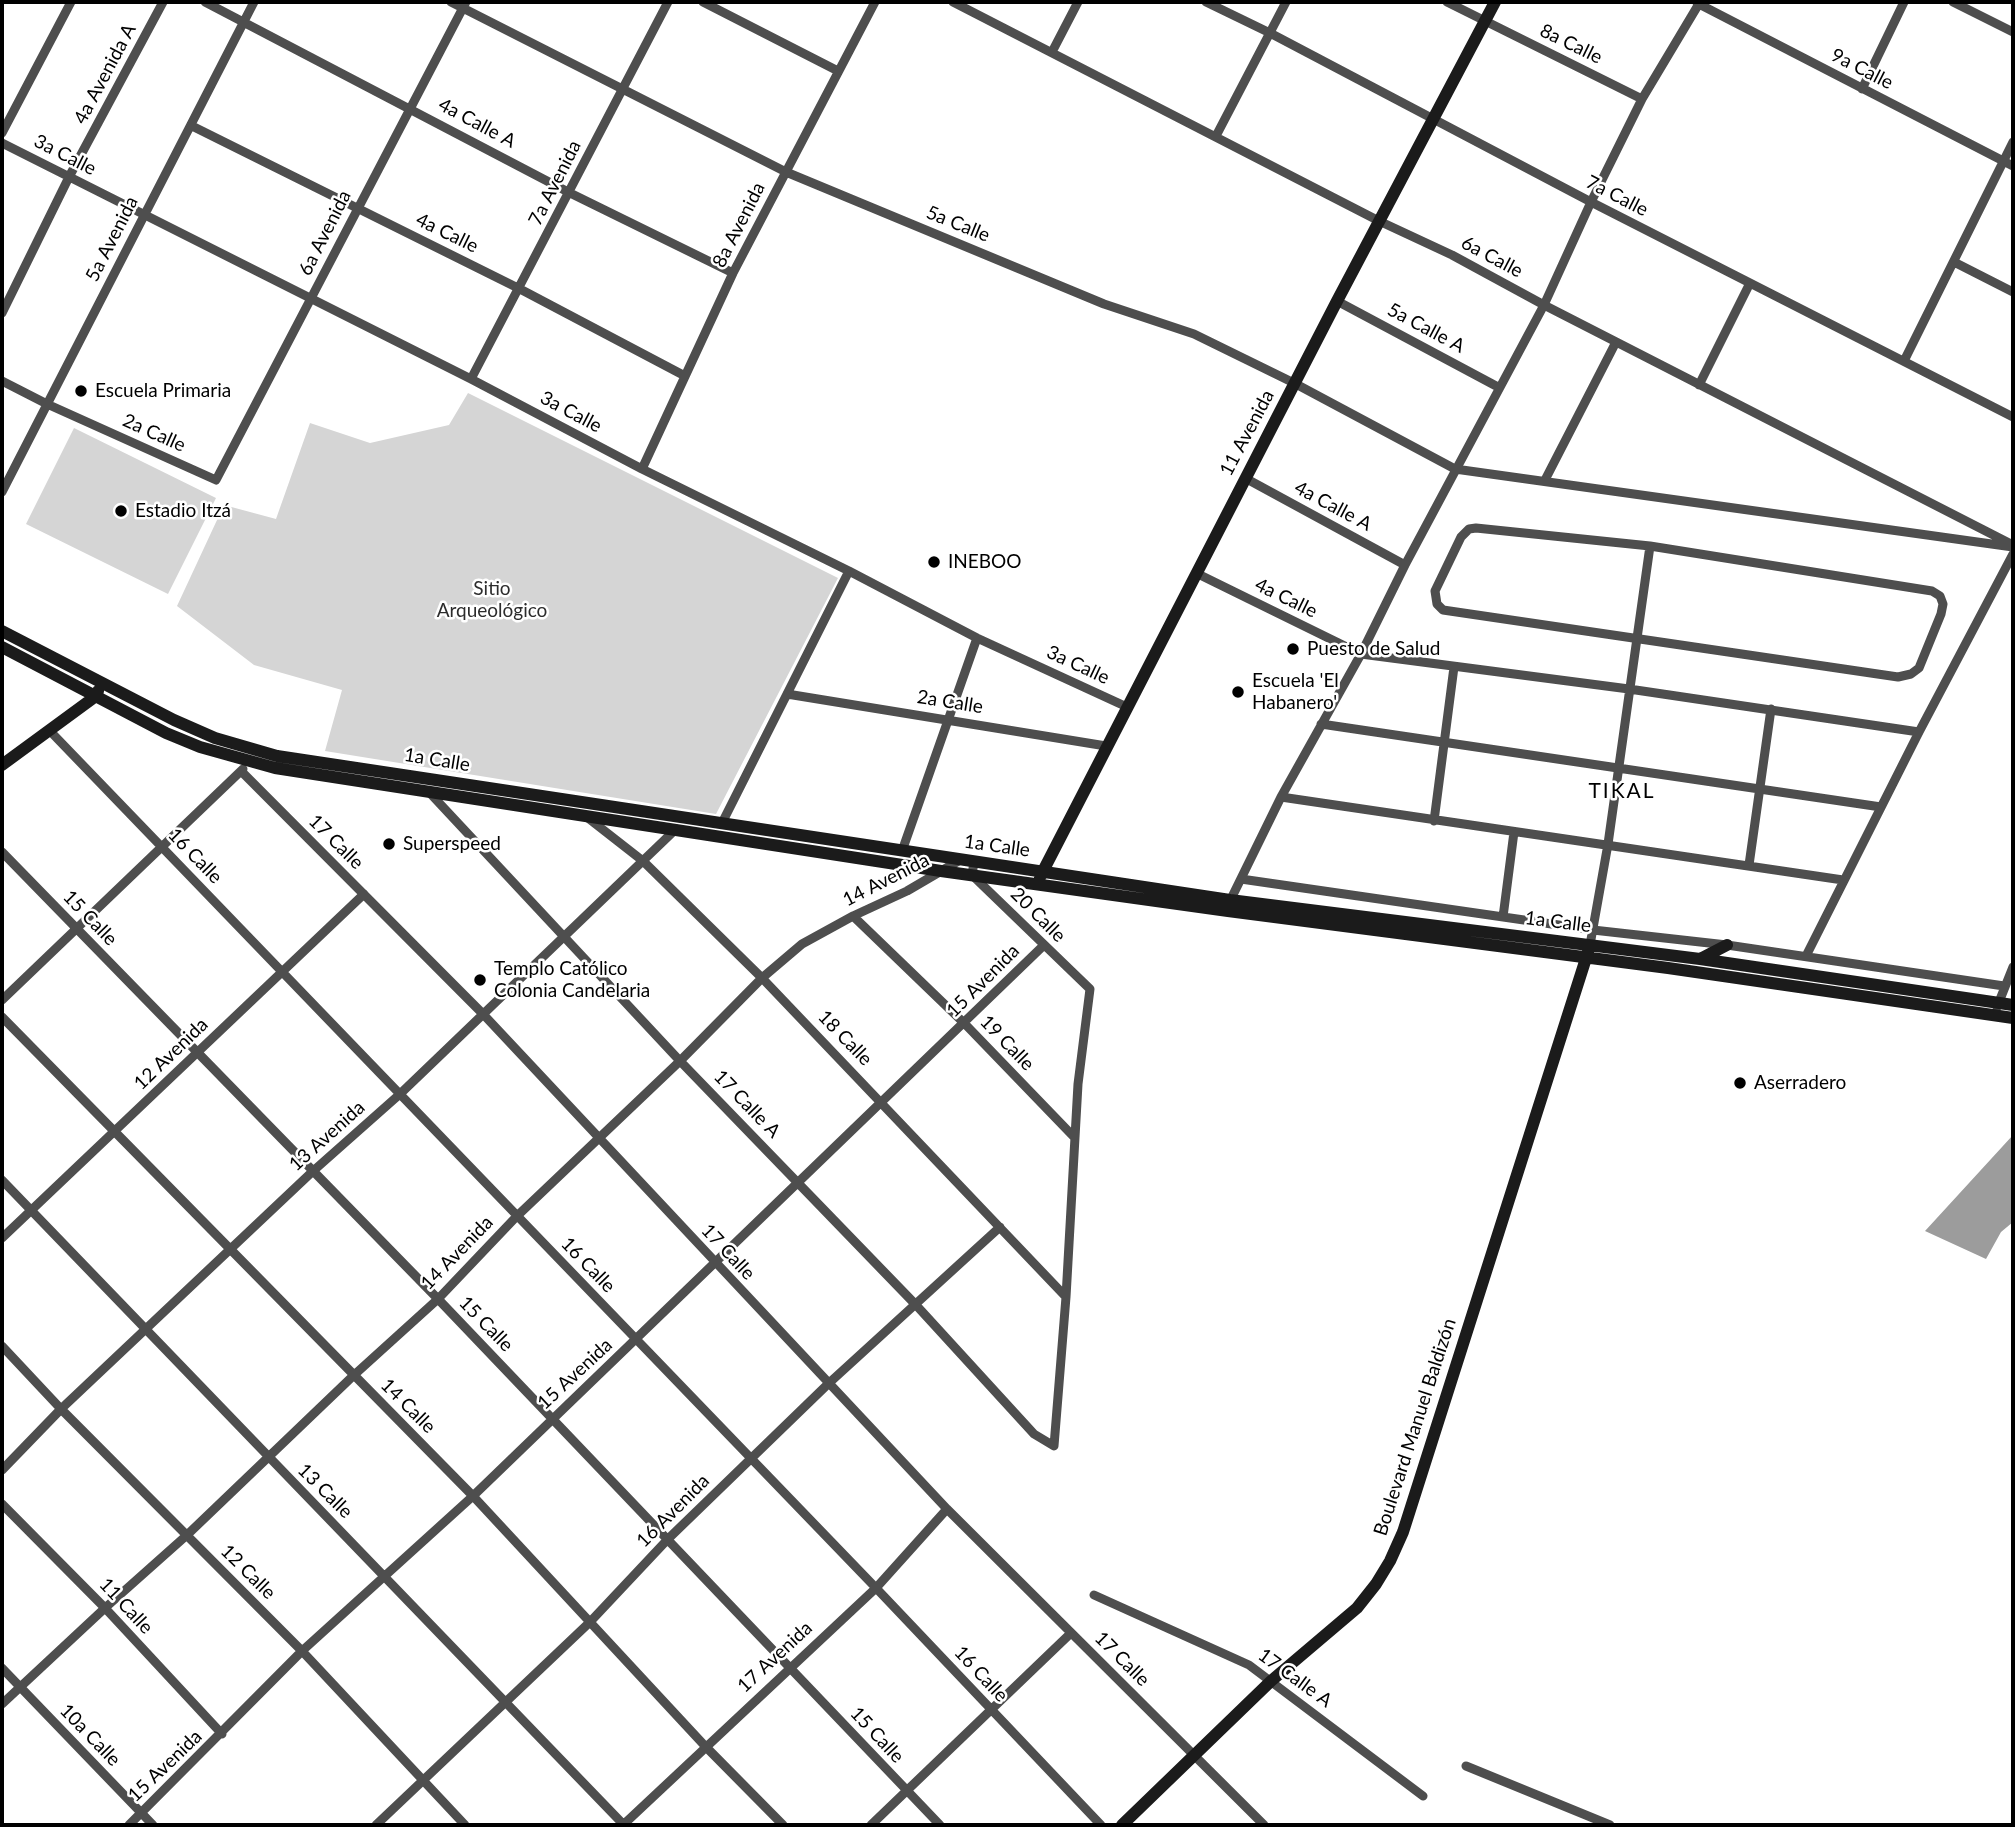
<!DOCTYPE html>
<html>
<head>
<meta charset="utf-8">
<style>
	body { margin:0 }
	#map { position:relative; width:2015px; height:1827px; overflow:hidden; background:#fff; font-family:Lato,sans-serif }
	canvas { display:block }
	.frame { position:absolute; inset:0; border:4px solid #000; pointer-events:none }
</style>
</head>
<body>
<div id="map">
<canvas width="2015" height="1827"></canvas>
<div class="frame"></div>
</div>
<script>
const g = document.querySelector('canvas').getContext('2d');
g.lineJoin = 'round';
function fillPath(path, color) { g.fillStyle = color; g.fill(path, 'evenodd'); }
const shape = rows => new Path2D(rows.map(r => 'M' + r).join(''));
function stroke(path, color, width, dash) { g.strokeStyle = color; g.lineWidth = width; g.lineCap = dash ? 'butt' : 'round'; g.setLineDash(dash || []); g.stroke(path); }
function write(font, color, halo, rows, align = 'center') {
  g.font = font + ' Lato,sans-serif'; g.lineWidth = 5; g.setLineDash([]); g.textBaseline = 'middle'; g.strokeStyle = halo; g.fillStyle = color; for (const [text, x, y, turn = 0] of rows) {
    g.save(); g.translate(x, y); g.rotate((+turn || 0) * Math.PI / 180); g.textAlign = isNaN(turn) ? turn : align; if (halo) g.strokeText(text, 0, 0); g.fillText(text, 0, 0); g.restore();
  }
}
const green = shape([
	[468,393,838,578,716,814,325,751,342,690,254,665,177,606,224,505,276,519,310,423,370,443,449,425],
	[74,428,216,498,168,594,26,524]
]);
const water = shape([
	[2013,1135,2013,1222,2001,1232,1986,1259,1925,1231]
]);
const street = shape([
	[205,2,570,193,733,273],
	[451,2,786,172,1104,304,1194,334,1294,383,1455,469,2013,547],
	[703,2,838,71],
	[953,2,1379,221,1452,255,1544,305,2011,544],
	[1206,2,1270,33,1591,202,2013,417],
	[1447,2,1642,99],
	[1953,2,2013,32],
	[1697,3,2013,166],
	[1052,52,1078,2],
	[1862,89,1904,2],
	[192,126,520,289,685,376],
	[2,133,71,2],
	[1216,136,1286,2],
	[2,143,471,379,642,469,849,571,977,638,1127,707],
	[1954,262,2013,292],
	[1337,301,1498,387],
	[2,313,69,177,163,2],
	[1904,361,2013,142],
	[471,379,668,2],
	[2,381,47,404,216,480,466,2],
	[1699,385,1750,283],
	[642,469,733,273,875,2],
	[1245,478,1405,565],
	[1545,480,1616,342],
	[2,492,254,2],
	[1476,528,1650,546,1932,591,1940,596,1943,604,1941,614,1919,668,1911,674,1898,677,1443,610,1437,604,1435,591,1461,537,1469,529,1476,528],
	[1196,573,1361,654,1629,689,1919,732],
	[787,694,1106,746],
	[1321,724,1881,807],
	[49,730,876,1588,1101,1825],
	[241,771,483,1014,947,1509,1264,1825],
	[428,791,680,1061,916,1305,1034,1434,1054,1446,1066,1297,1078,1084,1090,989,972,875,974,862],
	[1281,797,1843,880],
	[588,818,643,861,762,978,1066,1297],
	[1434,821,1454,667],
	[722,823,849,571],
	[902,851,977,638],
	[2,852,438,1299,940,1825],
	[1749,865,1771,709],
	[1241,879,1593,930,1727,945,2004,986],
	[1229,903,1281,797,1361,654,1405,565,1544,305,1591,202,1642,99,1700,2],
	[853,916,965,1024,1074,1137],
	[1503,917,1514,832],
	[1590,945,1608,844,1650,546],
	[1806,956,1919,732,2013,554],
	[2,1000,243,769],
	[1997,1007,2013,967],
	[2,1017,473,1496,705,1746,783,1825],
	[2,1180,624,1825],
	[2,1238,364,894],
	[2,1346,61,1409,302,1651,465,1825],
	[2,1470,61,1409,312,1172,400,1094,676,829],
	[2,1504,105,1608,222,1734],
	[1094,1595,1249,1665,1423,1796],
	[2,1668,153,1825],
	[2,1704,105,1608,187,1535,353,1376,438,1299,516,1217,680,1061,762,978,802,944,853,916,907,891,960,860],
	[1466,1766,1610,1825],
	[129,1825,302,1651,473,1496,1043,946],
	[376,1825,590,1622,668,1539,828,1384,1000,1227],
	[623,1825,876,1588,947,1509],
	[871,1825,1071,1633]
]);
const secondary = shape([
	[2,631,174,720,215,738,277,756,1230,900,1700,959,2013,1005],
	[2,647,166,733,200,747,275,768,941,871,1228,911,1668,968,2013,1018],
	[2,765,96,696,98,691],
	[1040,877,1337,301,1495,2],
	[1700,959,1727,945],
	[1122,1825,1271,1681,1357,1608,1376,1584,1390,1561,1403,1532,1588,952]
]);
const markers = [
	[81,391,7,"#000"],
	[121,511,7,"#000"],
	[934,562,7,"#000"],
	[1293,649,7,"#000"],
	[1238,692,7,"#000"],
	[389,844,7,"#000"],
	[480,980,7,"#000"],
	[1740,1083,7,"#000"]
];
const streetNames = [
	["8a Calle",1571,44,26],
	["9a Calle",1862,69,27],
	["4a Avenida A",105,74,-62],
	["4a Calle A",477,123,28],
	["3a Calle",65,155,27],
	["7a Avenida",555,183,-63],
	["7a Calle",1617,196,27],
	["5a Calle",958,224,22],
	["8a Avenida",739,225,-63],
	["6a Avenida",325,233,-63],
	["4a Calle",447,233,26],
	["5a Avenida",112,239,-63],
	["6a Calle",1492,257,28],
	["5a Calle A",1426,328,28],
	["3a Calle",571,412,28],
	["2a Calle",154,433,24],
	["11 Avenida",1247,433,-62],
	["4a Calle A",1333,506,28],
	["4a Calle",1286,598,26],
	["3a Calle",1078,665,25],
	["2a Calle",950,702,9],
	["1a Calle",437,760,9],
	["17 Calle",336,842,45],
	["1a Calle",997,846,8],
	["16 Calle",195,856,46],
	["14 Avenida",886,880,-27],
	["20 Calle",1038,915,45],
	["15 Calle",90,918,46],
	["1a Calle",1558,922,7],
	["15 Avenida",983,981,-45],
	["18 Calle",845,1038,46],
	["19 Calle",1007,1043,46],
	["12 Avenida",171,1054,-44],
	["17 Calle A",747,1104,46],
	["13 Avenida",327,1136,-42],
	["17 Calle",728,1252,47],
	["14 Avenida",457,1253,-46],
	["16 Calle",588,1265,46],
	["15 Calle",486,1324,46],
	["15 Avenida",575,1374,-43],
	["14 Calle",408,1406,45],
	["Boulevard Manuel Baldizón",1415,1427,-72],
	["13 Calle",325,1491,45],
	["16 Avenida",673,1511,-45],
	["12 Calle",248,1572,45],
	["11 Calle",126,1606,47],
	["17 Avenida",775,1657,-43],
	["17 Calle",1122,1659,45],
	["16 Calle",981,1674,47],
	["17 Calle A",1295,1678,36],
	["10a Calle",90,1735,46],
	["15 Calle",877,1735,47],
	["15 Avenida",165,1766,-44]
];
const poiNames = [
	["Escuela Primaria",95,391],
	["Estadio Itzá",135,511],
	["INEBOO",948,562],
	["Puesto de Salud",1307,649],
	["Escuela 'El",1252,681],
	["Habanero'",1252,703],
	["Superspeed",403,844],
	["Templo Católico",494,969],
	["Colonia Candelaria",494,991],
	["Aserradero",1754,1083]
];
const parkNames = [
	["Sitio",492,589],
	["Arqueológico",492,611]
];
const neighbourhoodNames = [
	["TIKAL",1622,791]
];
fillPath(green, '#d5d5d5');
fillPath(water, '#9c9c9c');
stroke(street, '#4e4e4e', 9);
stroke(secondary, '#1b1b1b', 12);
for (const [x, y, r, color] of markers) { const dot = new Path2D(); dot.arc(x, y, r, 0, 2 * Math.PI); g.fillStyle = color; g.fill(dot); stroke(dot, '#fff', 2.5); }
write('19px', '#000', '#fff', streetNames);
write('19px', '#000', '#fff', poiNames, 'left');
write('19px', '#2c2c2c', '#fff', parkNames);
g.letterSpacing = '2px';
write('21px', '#000', '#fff', neighbourhoodNames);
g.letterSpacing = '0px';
</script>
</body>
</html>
